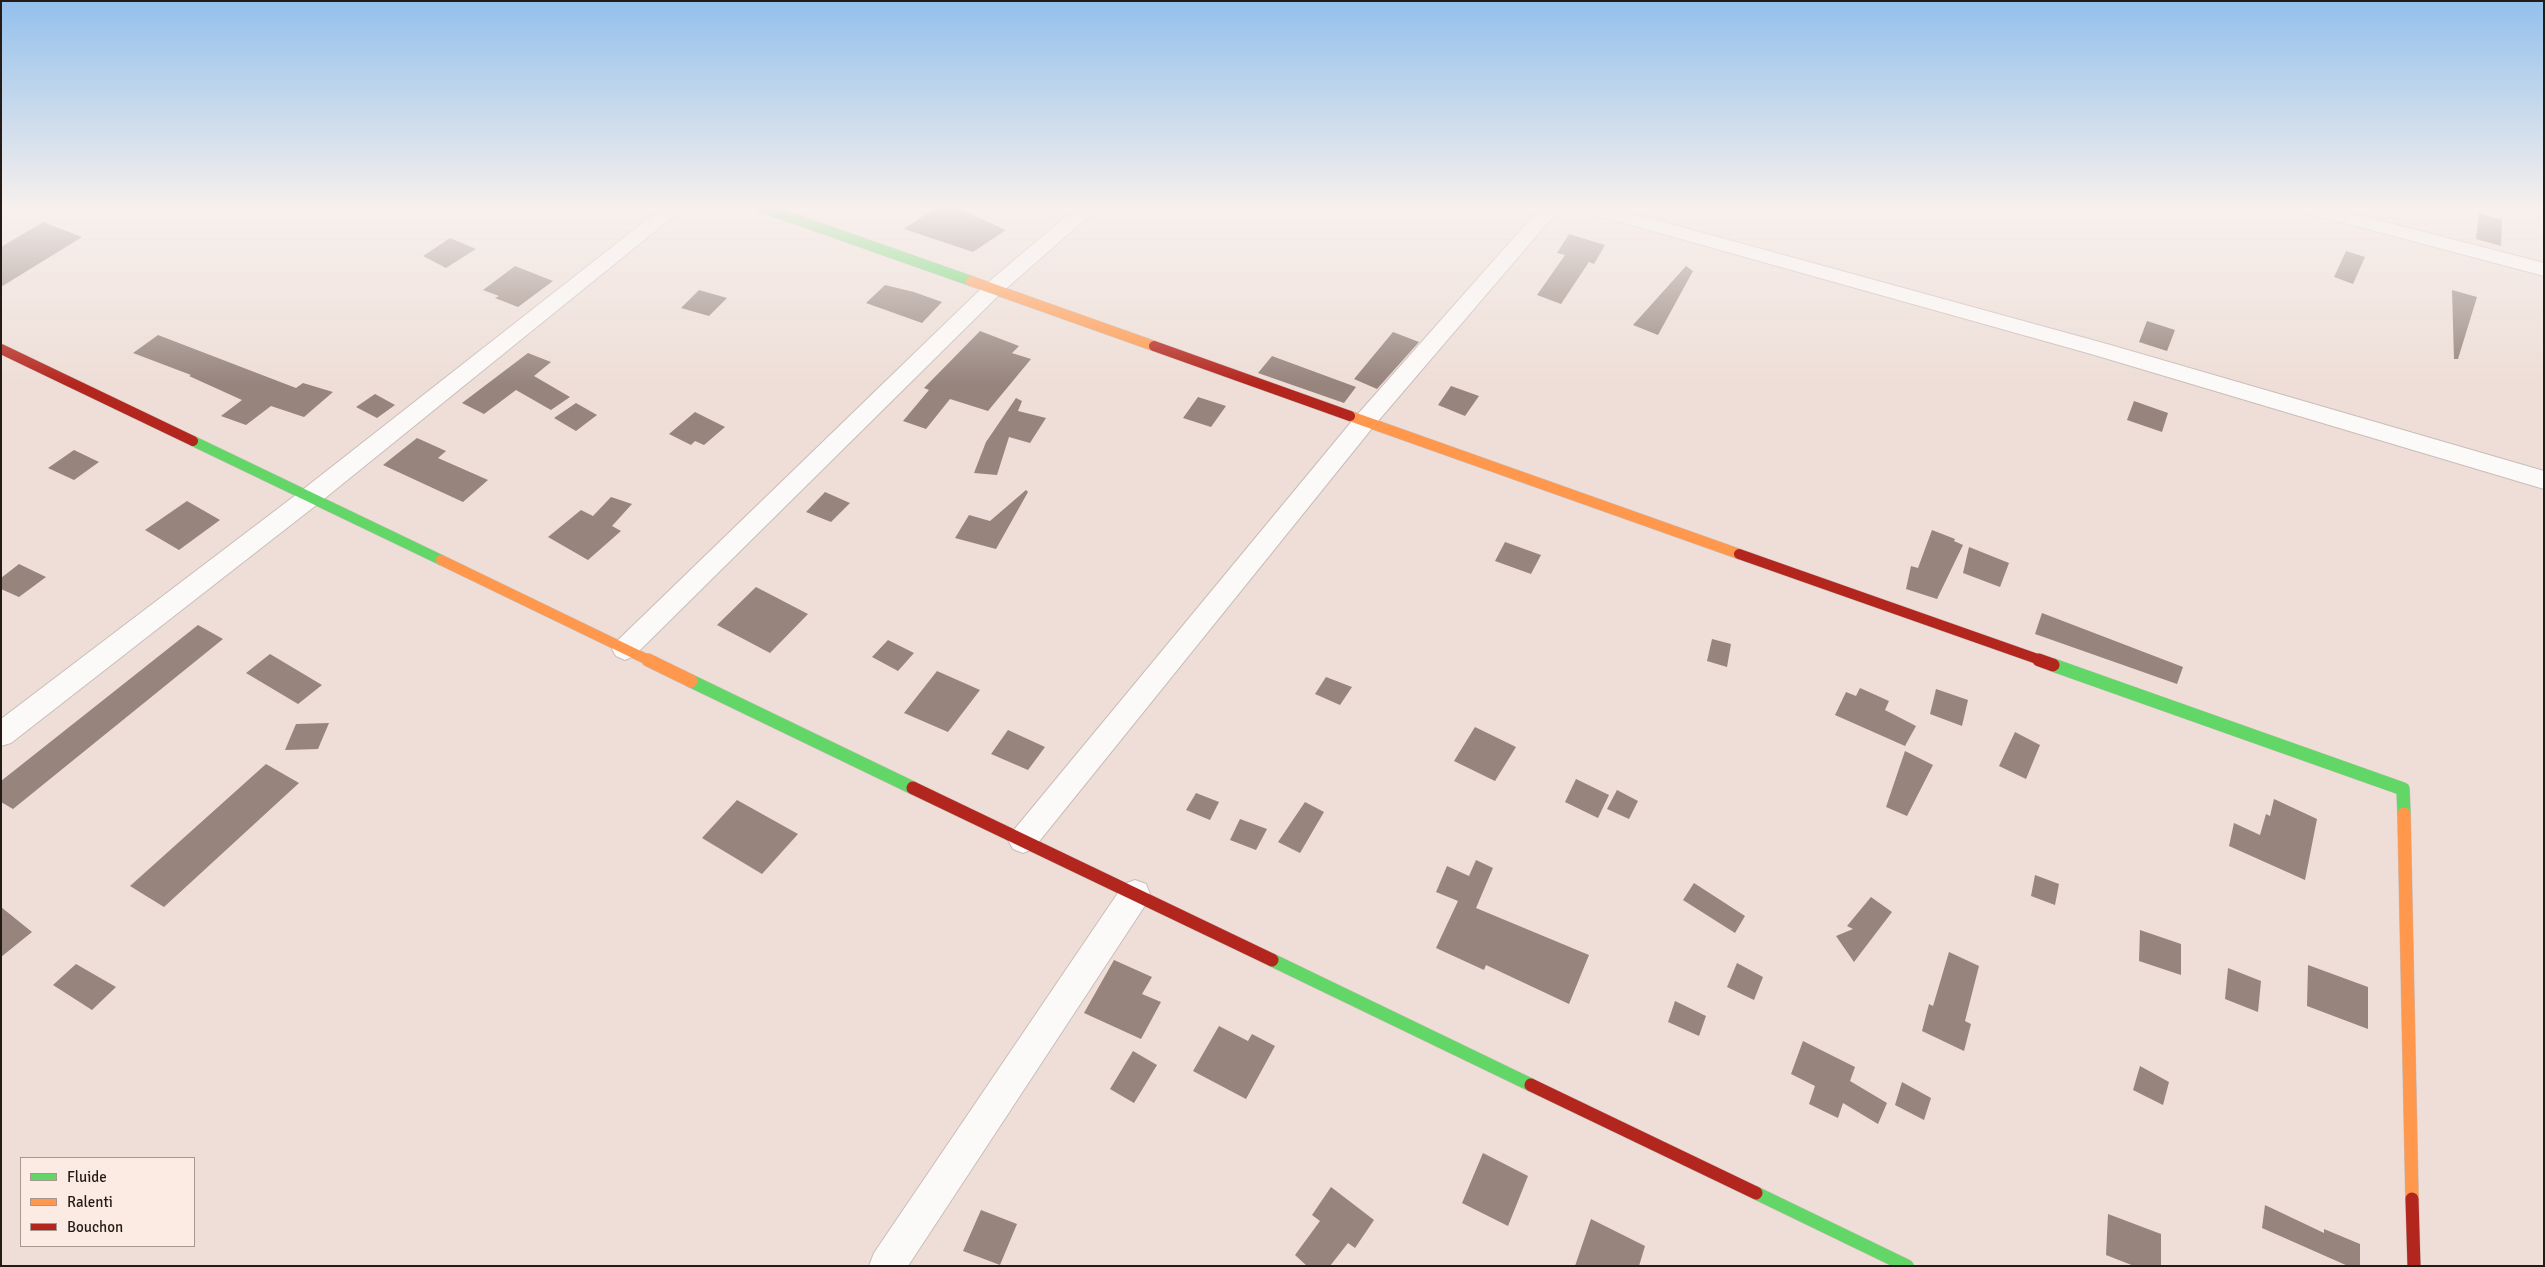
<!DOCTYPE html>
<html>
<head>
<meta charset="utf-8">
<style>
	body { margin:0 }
	#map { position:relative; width:2545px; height:1267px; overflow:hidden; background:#eeded7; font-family:Signika,sans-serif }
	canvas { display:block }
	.frame { position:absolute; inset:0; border:2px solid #241b16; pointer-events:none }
	.legend { position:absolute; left:20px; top:1157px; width:175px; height:90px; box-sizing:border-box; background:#fcebe3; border:1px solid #a69891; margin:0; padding:6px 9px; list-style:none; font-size:15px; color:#241b16 }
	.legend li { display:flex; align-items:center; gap:10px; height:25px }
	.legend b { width:25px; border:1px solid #a69891 }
</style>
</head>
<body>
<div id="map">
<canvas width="2545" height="1267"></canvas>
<div class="frame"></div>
<ul class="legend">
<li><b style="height:6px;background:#63d668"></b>Fluide</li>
<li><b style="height:6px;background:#ff974d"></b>Ralenti</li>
<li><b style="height:6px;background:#b3261e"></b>Bouchon</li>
</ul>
</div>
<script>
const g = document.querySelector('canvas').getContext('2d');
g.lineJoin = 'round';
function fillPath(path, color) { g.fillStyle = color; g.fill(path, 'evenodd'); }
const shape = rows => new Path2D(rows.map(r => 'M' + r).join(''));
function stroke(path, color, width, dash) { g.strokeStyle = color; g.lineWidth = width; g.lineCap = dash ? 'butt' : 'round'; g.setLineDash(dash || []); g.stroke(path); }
const building = shape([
	[936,207,956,207,1006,230,973,252,904,229],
	[2479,213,2502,220,2501,246,2476,239],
	[43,222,82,237,1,287,1,247],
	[1569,234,1605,245,1594,264,1589,262,1561,304,1537,295,1565,255,1557,253],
	[450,238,476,249,446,268,423,256],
	[2346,251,2365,257,2353,284,2334,277],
	[515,266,553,281,518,307,495,298,499,296,483,290],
	[1686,266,1693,271,1658,335,1633,325],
	[885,285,914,292,942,302,922,323,866,303],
	[699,290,727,298,709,316,681,308],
	[2452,290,2477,297,2458,359,2454,359],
	[2147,321,2175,330,2167,351,2139,342],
	[980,331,1019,346,1012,353,1031,359,988,411,950,399,926,429,903,421,929,390,924,388],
	[1393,332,1419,342,1377,389,1354,379],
	[158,335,296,388,303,383,333,392,304,417,271,406,246,425,221,416,242,400,189,376,191,375,133,353],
	[528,353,551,362,534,376,570,397,551,410,516,390,484,414,462,403],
	[1272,356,1356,387,1344,403,1258,373],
	[1451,386,1479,396,1465,416,1438,405],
	[375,394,395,405,377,418,356,407],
	[1198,397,1226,406,1211,427,1183,418],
	[1016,398,1022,401,1018,411,1046,418,1030,443,1009,437,997,475,974,473,986,442],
	[2134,401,2168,413,2162,432,2127,420],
	[576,403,597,415,576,431,554,418],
	[695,412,725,427,704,445,695,441,691,445,669,434],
	[417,438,446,451,438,458,488,480,463,502,383,465],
	[74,450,99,462,74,480,48,468],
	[1026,490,1028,492,996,549,955,538,969,515,990,521],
	[825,492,850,503,831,522,806,512],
	[611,497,632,504,612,526,621,531,588,560,548,537,581,510,593,516],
	[187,501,220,520,179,550,145,530],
	[1932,530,1955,539,1954,541,1963,545,1937,599,1906,589,1911,566,1918,568],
	[1505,542,1541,555,1531,574,1495,561],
	[1969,547,2009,563,2000,587,1963,573],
	[19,564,46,577,19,597,1,589,1,578],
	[756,587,808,614,770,653,717,625],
	[2042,613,2183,667,2177,684,2035,634],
	[198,625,223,639,13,809,1,802,1,781],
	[1712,639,1731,644,1727,667,1707,661],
	[888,640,914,653,898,671,872,657],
	[270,654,322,685,298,704,246,673],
	[937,671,980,690,948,732,904,713],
	[1326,677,1352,687,1340,705,1315,694],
	[1860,688,1889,701,1885,710,1916,726,1905,746,1835,715,1846,692,1856,696],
	[1936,689,1968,700,1962,726,1930,714],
	[329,723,318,749,285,750,296,724],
	[1475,727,1516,747,1495,781,1454,761],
	[1008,730,1045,747,1028,770,991,754],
	[2015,732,2040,745,2026,779,1999,766],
	[1905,751,1933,765,1907,816,1886,807],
	[266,764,299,783,164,907,130,886],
	[1576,779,1609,795,1598,818,1565,802],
	[1617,790,1638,801,1629,819,1607,809],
	[1196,793,1219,802,1210,820,1186,810],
	[2274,799,2317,819,2305,880,2229,846,2234,823,2260,835,2266,814,2270,816],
	[737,800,798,834,762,874,702,838],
	[1305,802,1324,812,1300,853,1278,842],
	[1240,819,1267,829,1256,850,1230,840],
	[1476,860,1493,868,1476,908,1589,955,1569,1004,1486,965,1484,970,1436,948,1458,901,1436,892,1447,866,1469,876],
	[2035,875,2059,884,2055,905,2031,896],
	[1694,883,1745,916,1735,933,1683,900],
	[1871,897,1892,912,1854,962,1836,936,1853,929,1847,926],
	[1,907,32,932,1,957],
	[2140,930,2181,944,2181,975,2139,961],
	[1949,952,1979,966,1965,1021,1971,1024,1964,1051,1922,1031,1929,1004,1933,1006],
	[1114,960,1152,977,1142,994,1161,1002,1141,1039,1084,1013],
	[1737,963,1763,977,1754,1000,1727,987],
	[76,964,116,987,92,1010,53,985],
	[2308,965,2368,987,2368,1029,2307,1006],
	[2228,968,2261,981,2258,1012,2225,999],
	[1675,1001,1706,1016,1699,1036,1668,1022],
	[1219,1026,1248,1041,1252,1034,1275,1046,1246,1099,1193,1071],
	[1803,1041,1855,1067,1850,1081,1887,1103,1878,1124,1843,1103,1838,1118,1809,1104,1815,1086,1791,1074],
	[1133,1051,1157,1065,1134,1103,1110,1089],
	[2140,1066,2169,1082,2163,1105,2133,1090],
	[1902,1082,1931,1098,1924,1120,1895,1105],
	[1483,1153,1528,1176,1508,1226,1462,1203],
	[1331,1187,1374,1220,1355,1248,1348,1243,1330,1266,1307,1266,1295,1255,1320,1221,1312,1215],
	[2265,1205,2324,1233,2324,1229,2360,1244,2360,1266,2348,1266,2262,1228],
	[981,1210,1017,1224,1000,1265,963,1251],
	[2108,1214,2161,1234,2161,1266,2134,1266,2106,1255],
	[1591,1219,1645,1246,1639,1266,1575,1266]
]);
const street = shape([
	[663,207,685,207,319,503,11,743,1,746,1,719,301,491,663,207],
	[1077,207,1099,207,1000,294,634,656,625,660,616,656,612,649,616,642,986,284,1077,207],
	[1541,207,1561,207,1373,427,1033,849,1023,853,1013,849,1008,840,1013,831,1357,415,1541,207],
	[1578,207,1609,207,2107,344,2544,471,2544,489,2091,354,1581,211,1578,207],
	[2297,207,2328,207,2544,263,2544,276,2300,211,2297,207],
	[1135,880,1146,884,1150,894,1146,904,908,1266,869,1266,874,1253,1124,884,1135,880]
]);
const fastFar1 = shape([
	[761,207,971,281],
	[193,441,441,560]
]);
const fast = shape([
	[2053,665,2403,789,2404,814],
	[691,681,913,788],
	[1272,960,1531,1085],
	[1756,1193,1907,1266]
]);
const slowFar1 = shape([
	[971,281,1154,346],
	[1350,416,1739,554],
	[441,560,650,661]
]);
const slow = shape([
	[648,660,691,681],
	[2404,814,2412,1199]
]);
const jamFar1 = shape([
	[1154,346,1350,416],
	[1,349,193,441],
	[1739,554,2043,661]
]);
const jam = shape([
	[2039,660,2053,665],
	[913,788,1272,960],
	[1531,1085,1756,1193],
	[2412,1199,2414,1266]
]);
fillPath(building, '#96847d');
stroke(street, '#c9bdb8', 2);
stroke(fastFar1, '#c9bdb8', 11);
stroke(fast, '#c9bdb8', 14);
stroke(slowFar1, '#c9bdb8', 11);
stroke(slow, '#c9bdb8', 14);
stroke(jamFar1, '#c9bdb8', 11);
stroke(jam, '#c9bdb8', 14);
fillPath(street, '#fcfaf9');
stroke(fastFar1, '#63d668', 10);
stroke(fast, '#63d668', 13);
stroke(slowFar1, '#ff974d', 10);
stroke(slow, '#ff974d', 13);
stroke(jamFar1, '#b3261e', 10);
stroke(jam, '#b3261e', 13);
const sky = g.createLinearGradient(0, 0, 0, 384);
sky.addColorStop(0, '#93c0ec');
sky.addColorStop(0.54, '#f7f0ed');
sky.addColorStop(1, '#f7f0ed00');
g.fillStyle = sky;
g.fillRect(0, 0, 2545, 384);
</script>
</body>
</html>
